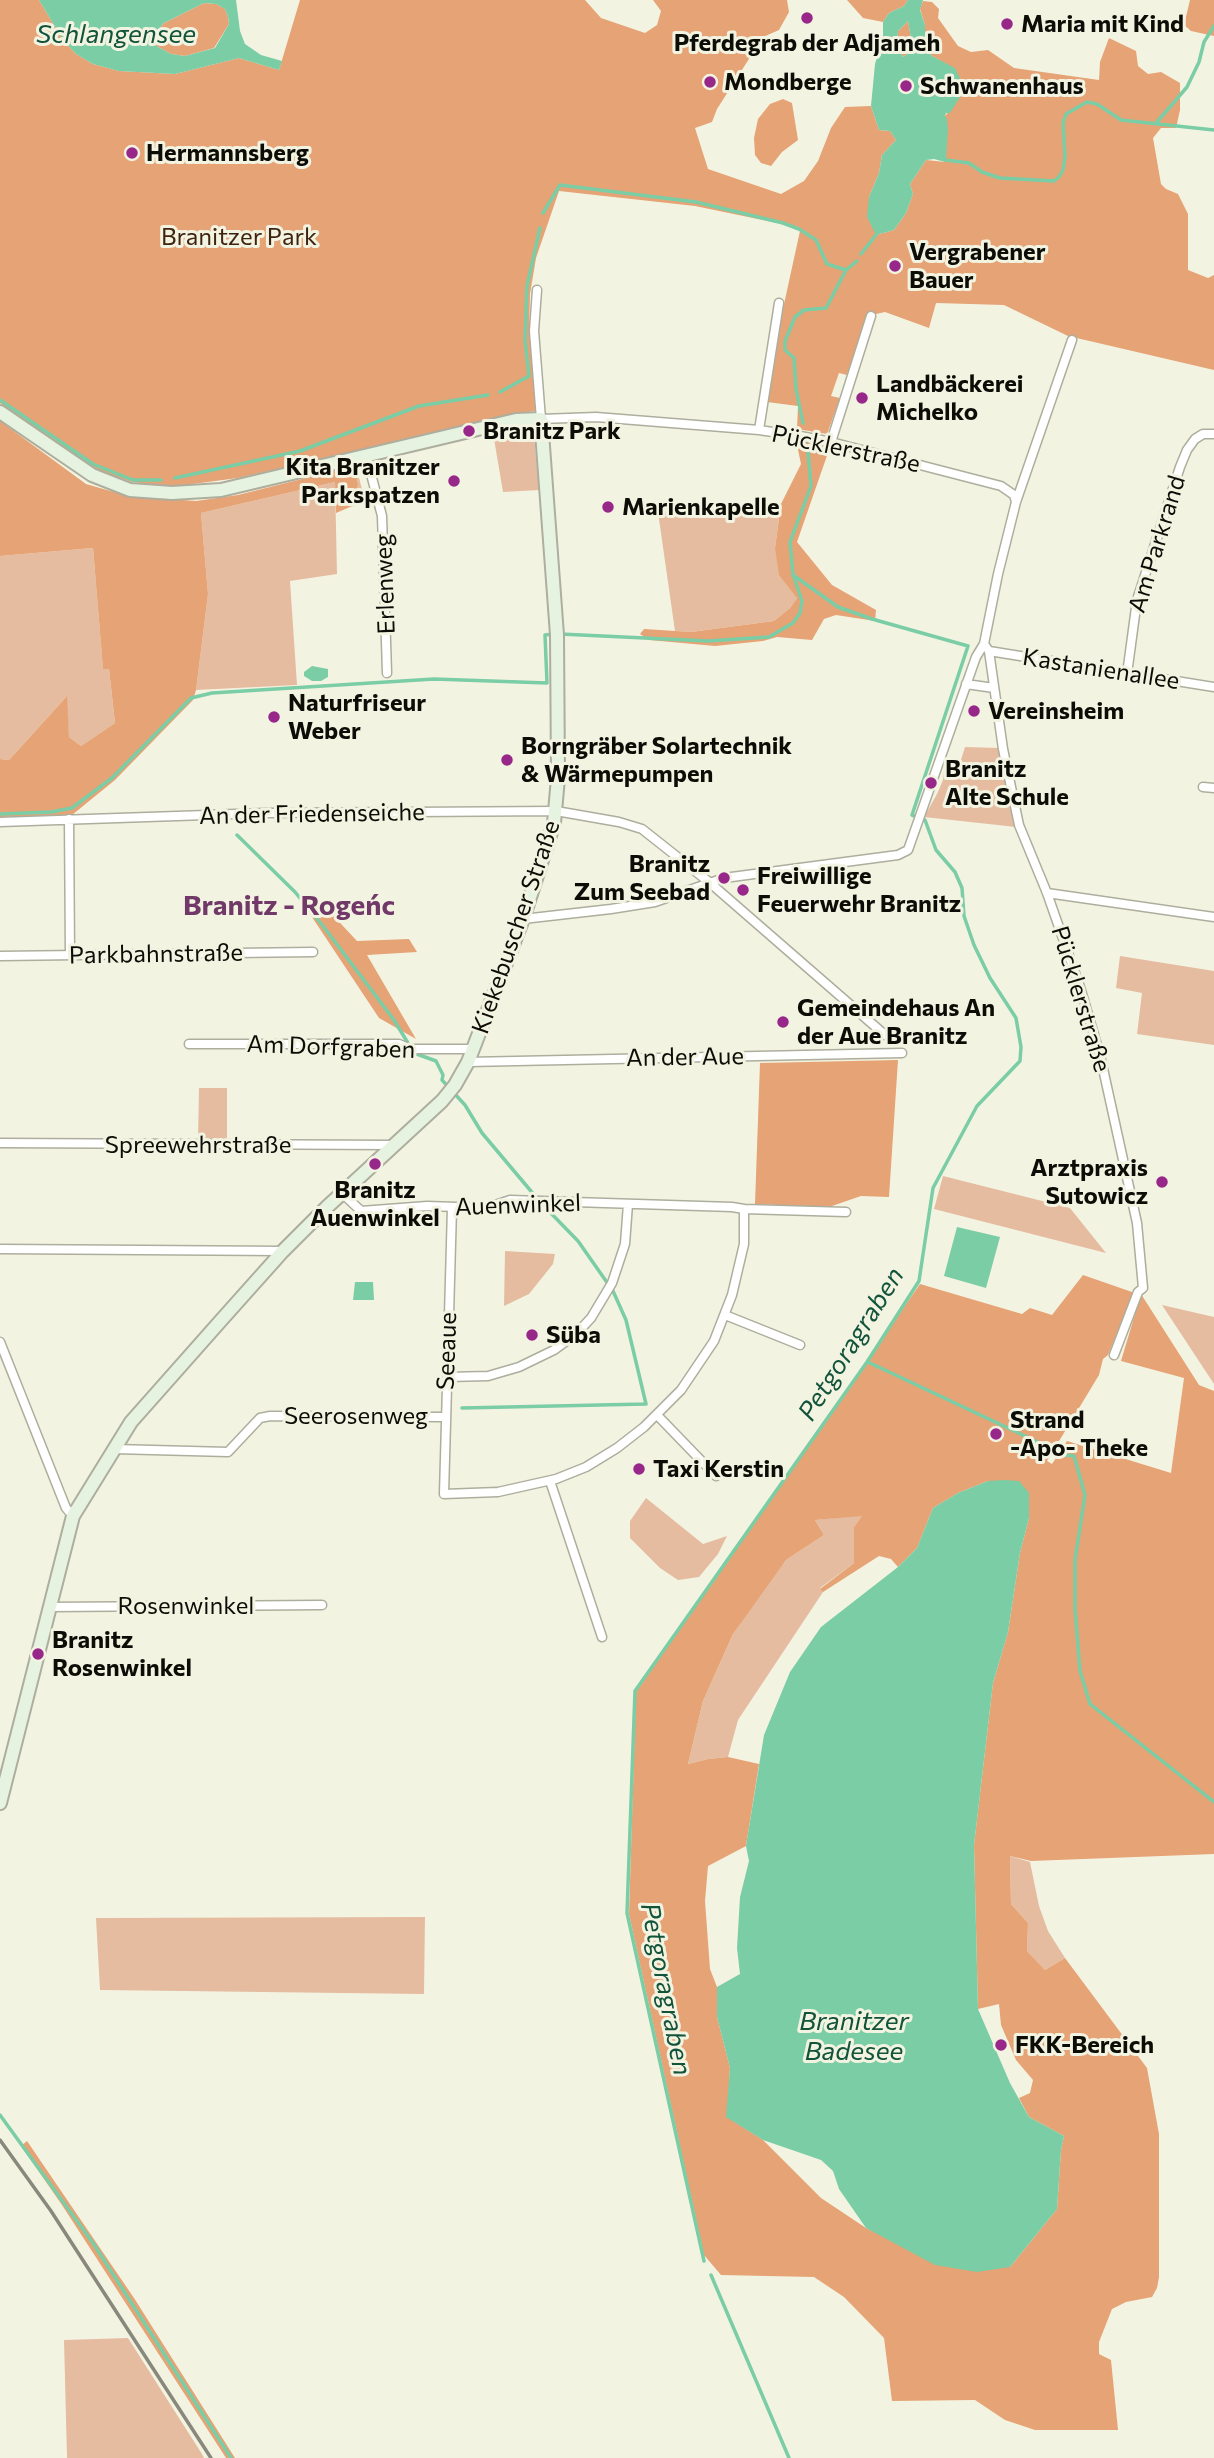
<!DOCTYPE html>
<html>
<head>
<meta charset="utf-8">
<style>
	body { margin:0 }
	canvas { display:block; background:#f3f3e2 }
</style>
</head>
<body>
<canvas width="1214" height="2458"></canvas>
<script>
const g = document.querySelector('canvas').getContext('2d');
g.lineJoin = 'round';
function fillPath(path, color) { g.fillStyle = color; g.fill(path, 'evenodd'); }
const shape = rows => new Path2D(rows.map(r => 'M' + r).join(''));
function stroke(path, color, width, dash) { g.strokeStyle = color; g.lineWidth = width; g.lineCap = dash ? 'butt' : 'round'; g.setLineDash(dash || []); g.stroke(path); }
function write(font, color, halo, rows, align = 'center') {
  g.font = font + ' Commissioner,sans-serif'; g.lineWidth = 6; g.setLineDash([]); g.textBaseline = 'middle'; g.strokeStyle = halo; g.fillStyle = color; for (const [text, x, y, turn = 0] of rows) {
    g.save(); g.translate(x, y); g.rotate((+turn || 0) * Math.PI / 180); g.textAlign = isNaN(turn) ? turn : align; if (halo) g.strokeText(text, 0, 0); g.fillText(text, 0, 0); g.restore();
  }
}
const green = shape([
	[525,426,534,435,539,490,503,492,493,433],
	[363,464,364,468,357,470,364,497,371,496,373,501,350,507,356,499,358,484,354,466],
	[335,482,337,574,290,581,297,685,196,690,208,594,201,513],
	[781,504,775,548,797,598,790,608,774,621,691,632,675,631,658,512],
	[93,548,103,668,109,669,115,723,81,746,69,737,66,697,9,760,0,759,0,556],
	[965,747,1000,748,1016,827,924,817,937,794,943,780,945,760,960,763],
	[1120,956,1214,971,1214,1045,1137,1034,1142,993,1116,988],
	[199,1088,227,1088,227,1141,198,1140],
	[943,1176,1070,1208,1106,1253,934,1209],
	[505,1251,555,1254,553,1264,529,1294,504,1306],
	[1162,1305,1214,1317,1214,1384],
	[646,1498,703,1544,727,1536,718,1554,699,1577,678,1580,660,1568,630,1538,630,1521],
	[863,1515,854,1527,854,1563,820,1588,823,1592,738,1720,728,1757,708,1759,688,1764,703,1701,733,1634,758,1597,786,1560,824,1535,815,1520],
	[1010,1856,1030,1862,1039,1906,1048,1931,1065,1958,1045,1970,1027,1951,1028,1923,1011,1904],
	[425,1917,424,1994,100,1990,96,1918],
	[128,2338,202,2454,204,2458,67,2458,64,2340]
]);
const forest = shape([
	[0,0,39,0,63,40,76,54,93,64,119,71,175,74,239,58,279,70,300,0,585,0,601,18,645,33,657,25,661,11,653,0,787,0,789,12,779,30,763,37,717,109,712,122,695,128,708,169,781,194,804,181,818,161,831,128,845,107,871,106,879,130,890,131,896,140,882,155,879,173,869,197,876,235,894,230,906,213,913,194,910,184,926,160,945,162,945,116,951,109,941,61,932,56,925,47,925,25,920,9,923,1,932,2,939,9,938,18,958,46,971,52,988,50,1014,68,1099,80,1100,62,1109,38,1136,51,1138,66,1148,74,1161,72,1180,83,1180,110,1176,128,1161,128,1153,138,1161,184,1166,189,1178,194,1188,214,1188,270,1208,278,1214,275,1214,370,1068,336,1004,305,936,303,929,328,885,312,867,316,847,375,839,373,831,396,840,398,827,434,797,429,798,406,767,402,779,327,800,231,782,224,695,206,559,191,536,258,530,294,529,331,538,410,238,478,170,487,132,482,94,469,47,438,0,403],
	[847,0,908,0,904,6,889,13,883,22,863,18],
	[1190,0,1214,0,1214,36,1191,31,1184,25],
	[204,3,216,4,225,9,228,17,229,24,214,48,185,56,171,54,153,44,153,35,164,23],
	[908,21,912,44,910,52,903,57,897,46,898,31],
	[783,99,792,103,798,140,782,152,771,166,761,163,755,155,754,138,758,119,770,104],
	[0,421,86,484,128,496,196,501,238,495,354,466,358,484,356,499,350,507,336,513,335,482,201,513,208,594,196,690,193,700,115,780,72,815,0,817,0,759,9,760,67,696,69,737,81,746,115,723,109,669,103,669,93,548,0,556],
	[796,440,830,447,797,542,832,585,876,610,875,621,836,615,824,619,812,640,777,637,763,641,715,646,649,640,640,634,644,629,691,632,774,621,790,608,797,598,779,575,775,548,781,504,801,464],
	[314,895,357,941,409,939,417,952,367,955,416,1039,379,1018,298,896],
	[898,1060,889,1197,861,1196,829,1207,755,1204,760,1063],
	[1083,1275,1132,1292,1132,1297,1108,1355,1103,1359,1099,1375,1047,1461,1052,1464,1067,1441,1171,1473,1184,1378,1121,1361,1141,1294,1199,1385,1214,1391,1214,1854,1031,1861,1010,1856,1011,1904,1028,1923,1027,1951,1045,1970,1065,1958,1147,2068,1159,2134,1159,2277,1157,2288,1152,2297,1126,2302,1112,2309,1099,2342,1099,2354,1111,2360,1118,2430,1035,2430,1005,2420,975,2400,892,2401,884,2338,844,2297,814,2277,721,2275,704,2255,629,1914,636,1692,920,1284,1022,1314,1030,1308,1052,1315],
	[988,1481,1029,1518,1020,1553,1008,1632,993,1683,974,1845,978,2009,999,2004,1001,2025,1016,2060,1033,2080,1030,2093,1019,2098,1029,2117,1064,2136,1061,2150,1057,2209,1010,2267,895,2242,866,2228,821,2198,763,2140,727,2117,730,2068,717,2017,717,1987,710,1969,705,1901,708,1866,746,1846,759,1764,728,1757,708,1759,688,1764,703,1701,733,1634,786,1560,824,1535,815,1520,862,1516,854,1527,854,1563,820,1589,823,1592,879,1556,891,1559,898,1567,917,1548,933,1508,958,1493],
	[27,2141,134,2298,235,2458,226,2458,62,2205,21,2146]
]);
const water = shape([
	[39,0,236,0,240,31,245,44,261,55,282,61,279,70,239,58,175,74,119,71,93,64,76,54,63,40],
	[204,3,216,4,225,9,228,17,229,24,215,48,185,56,171,54,153,44,153,35,164,23],
	[908,0,923,0,920,10,925,25,925,47,932,56,955,68,965,89,950,113,946,113,945,116,947,119,948,129,946,160,945,162,934,159,926,160,910,184,913,194,906,213,894,230,876,235,867,217,869,197,879,173,882,155,896,140,890,131,879,130,871,106,875,64,879,51,887,46,888,43,883,37,883,22,889,13,904,6],
	[908,21,912,44,910,52,903,57,897,46,898,31],
	[312,666,328,669,328,677,321,681,312,681,304,676,304,672],
	[957,1227,1000,1237,986,1288,944,1276],
	[355,1282,373,1282,374,1300,353,1300],
	[1004,1480,1019,1481,1029,1493,1029,1518,1020,1553,1008,1632,993,1683,974,1845,978,2009,1010,2083,1029,2117,1064,2136,1061,2150,1057,2209,1010,2267,977,2272,935,2265,866,2228,839,2189,833,2171,821,2160,763,2140,726,2117,730,2068,717,2017,717,1987,740,1974,737,1948,740,1897,749,1861,746,1846,764,1735,790,1672,821,1627,898,1567,917,1548,933,1508,958,1493,988,1481]
]);
const stream = shape([
	[1157,122,1187,87,1199,62,1204,42,1214,26],
	[946,160,969,163,982,172,1000,178,1054,181,1059,177,1063,170,1065,156,1063,123,1066,114,1087,102,1097,104,1121,120,1214,130],
	[543,213,560,185,696,202,783,223,799,229,816,240,827,264,846,270],
	[861,254,876,235],
	[500,392,529,376,525,340,527,286,540,228],
	[0,400,93,464,133,480,161,480],
	[803,423,796,389,794,358,785,350,785,341,795,317,804,310,826,308,846,270,857,261],
	[175,478,300,451,419,406,488,395],
	[560,634,708,641,769,637,793,623,800,613,802,601,794,577],
	[0,814,51,812,72,808,112,778,191,698,212,693,434,679,547,683,545,635,553,634],
	[237,835,295,892,323,926,394,1020,414,1053,436,1061,443,1075,442,1080,465,1105,482,1133,541,1203,578,1241,613,1291,626,1320,646,1404,462,1408],
	[868,1362,1046,1446],
	[1065,1455,1074,1456,1085,1495,1075,1560,1075,1609,1080,1671,1090,1704,1214,1802],
	[0,2115,93,2243,231,2458],
	[704,2261,627,1913,635,1691,867,1362,919,1281,933,1188,977,1106,1020,1061,1021,1047,1016,1018,990,978,974,945,964,916,962,888,955,872,936,850,925,820,912,815,968,646,872,619,838,607,793,575,790,542,811,486,808,451],
	[711,2275,789,2458]
]);
const street = shape([
	[759,430,779,303],
	[831,442,871,316],
	[366,455,382,516,387,673],
	[1016,502,1072,340],
	[984,644,989,651,1003,749,1019,825,1047,893,1080,987,1100,1055,1137,1223,1143,1288,1138,1292,1114,1355],
	[989,651,1214,687],
	[1127,674,1137,600,1180,467,1187,450,1195,439,1203,434,1214,434],
	[966,684,994,688],
	[1203,787,1214,788],
	[69,819,70,955],
	[0,822,265,813,556,811,619,822,642,829,709,882,885,1035],
	[1047,893,1214,917],
	[523,919,611,909,655,902,724,878,898,855,908,850,976,657,984,644,998,574,1016,502,1014,495,1001,486,831,442,800,436,759,430,596,417,541,419,534,331,537,290],
	[0,956,313,952],
	[189,1044,399,1044,410,1049,474,1049],
	[468,1062,902,1053],
	[0,1143,393,1145],
	[342,1193,361,1211,427,1206,486,1208,510,1200,732,1207,744,1209,744,1244,732,1295,714,1341,681,1390,644,1427,617,1448,586,1467,556,1479,498,1492,444,1494,452,1208],
	[744,1209,846,1212],
	[0,1249,283,1251],
	[725,1315,800,1345],
	[0,1342,66,1508,73,1516],
	[447,1377,488,1376,519,1367,554,1350,576,1334,591,1318,612,1283,625,1244,628,1204],
	[657,1415,716,1476],
	[114,1449,228,1452,260,1418,270,1416,445,1417],
	[550,1481,602,1637],
	[49,1607,322,1605]
]);
const secondary = shape([
	[0,412,92,475,130,490,172,493,221,490,516,420,541,419,557,635,558,778,554,823,523,919,468,1062,455,1085,442,1101,327,1207,283,1251,224,1317,131,1422,73,1516,0,1803]
]);
const rail = shape([
	[0,2140,51,2211,211,2458]
]);
const markers = [
	[807,18,7,"#972889"],
	[1007,24,7,"#972889"],
	[710,82,7,"#972889"],
	[906,86,7,"#972889"],
	[132,153,7,"#972889"],
	[895,266,7,"#972889"],
	[862,398,7,"#972889"],
	[469,431,7,"#972889"],
	[454,481,7,"#972889"],
	[608,507,7,"#972889"],
	[974,711,7,"#972889"],
	[274,717,7,"#972889"],
	[507,760,7,"#972889"],
	[931,783,7,"#972889"],
	[724,878,7,"#972889"],
	[743,890,7,"#972889"],
	[783,1022,7,"#972889"],
	[375,1164,7,"#972889"],
	[1162,1182,7,"#972889"],
	[532,1335,7,"#972889"],
	[996,1434,7,"#972889"],
	[639,1469,7,"#972889"],
	[38,1654,7,"#972889"],
	[1001,2045,7,"#972889"]
];
const poiNames = [
	["Maria mit Kind",1021,24],
	["Pferdegrab der Adjameh",807,43,"center"],
	["Mondberge",724,82],
	["Schwanenhaus",920,86],
	["Hermannsberg",146,153],
	["Vergrabener",909,252],
	["Bauer",909,280],
	["Landbäckerei",876,384],
	["Michelko",876,412],
	["Branitz Park",483,431],
	["Kita Branitzer",440,467,"right"],
	["Parkspatzen",440,495,"right"],
	["Marienkapelle",622,507],
	["Naturfriseur",288,703],
	["Weber",288,731],
	["Vereinsheim",988,711],
	["Borngräber Solartechnik",521,746],
	["& Wärmepumpen",521,774],
	["Branitz",945,769],
	["Alte Schule",945,797],
	["Branitz",710,864,"right"],
	["Zum Seebad",710,892,"right"],
	["Freiwillige",757,876],
	["Feuerwehr Branitz",757,904],
	["Gemeindehaus An",797,1008],
	["der Aue Branitz",797,1036],
	["Arztpraxis",1148,1168,"right"],
	["Sutowicz",1148,1196,"right"],
	["Branitz",375,1190,"center"],
	["Auenwinkel",375,1218,"center"],
	["Süba",546,1335],
	["Strand",1010,1420],
	["-Apo- Theke",1010,1448],
	["Taxi Kerstin",653,1469],
	["Branitz",52,1640],
	["Rosenwinkel",52,1668],
	["FKK-Bereich",1015,2045]
];
const parkNames = [
	["Branitzer Park",239,237]
];
const streetNames = [
	["Pücklerstraße",846,449,12],
	["Am Parkrand",1157,544,-73],
	["Erlenweg",385,584,-92],
	["Kastanienallee",1101,669,9],
	["An der Friedenseiche",312,814,-1],
	["Kiekebuscher Straße",516,927,-71],
	["Parkbahnstraße",156,954,-1],
	["Pücklerstraße",1081,999,73],
	["Am Dorfgraben",331,1047,2],
	["An der Aue",685,1057,-1],
	["Spreewehrstraße",198,1145],
	["Auenwinkel",518,1205,-2],
	["Seeaue",447,1351,-88],
	["Seerosenweg",356,1416],
	["Rosenwinkel",186,1606]
];
const waterNames = [
	["Schlangensee",116,34],
	["Petgoragraben",851,1344,-58],
	["Petgoragraben",666,1989,79],
	["Branitzer",854,2021],
	["Badesee",854,2051]
];
const quarterNames = [
	["Branitz - Rogeńc",289,906]
];
fillPath(green, '#e6bca1');
fillPath(forest, '#e6a375');
fillPath(water, '#7acda5');
stroke(stream, '#7acda5', 3.5);
stroke(street, '#aeae9e', 11);
stroke(secondary, '#aeae9e', 16);
stroke(street, '#fff', 8);
stroke(secondary, '#e6f3e0', 12);
stroke(rail, '#88887c', 3.5);
for (const [x, y, r, color] of markers) { const dot = new Path2D(); dot.arc(x, y, r, 0, 2 * Math.PI); g.fillStyle = color; g.fill(dot); stroke(dot, '#f3f3e2', 2.5); }
write('bold 24px', '#0d0d07', '#f3f3e2', poiNames, 'left');
write('24px', '#3e230f', '#f3f3e2', parkNames);
write('24px', '#0d0d07', '#f3f3e2', streetNames);
write('italic 26px', '#12543a', '#f3f3e2', waterNames);
write('bold 28px', '#703967', '#f3f3e2', quarterNames);
</script>
</body>
</html>
